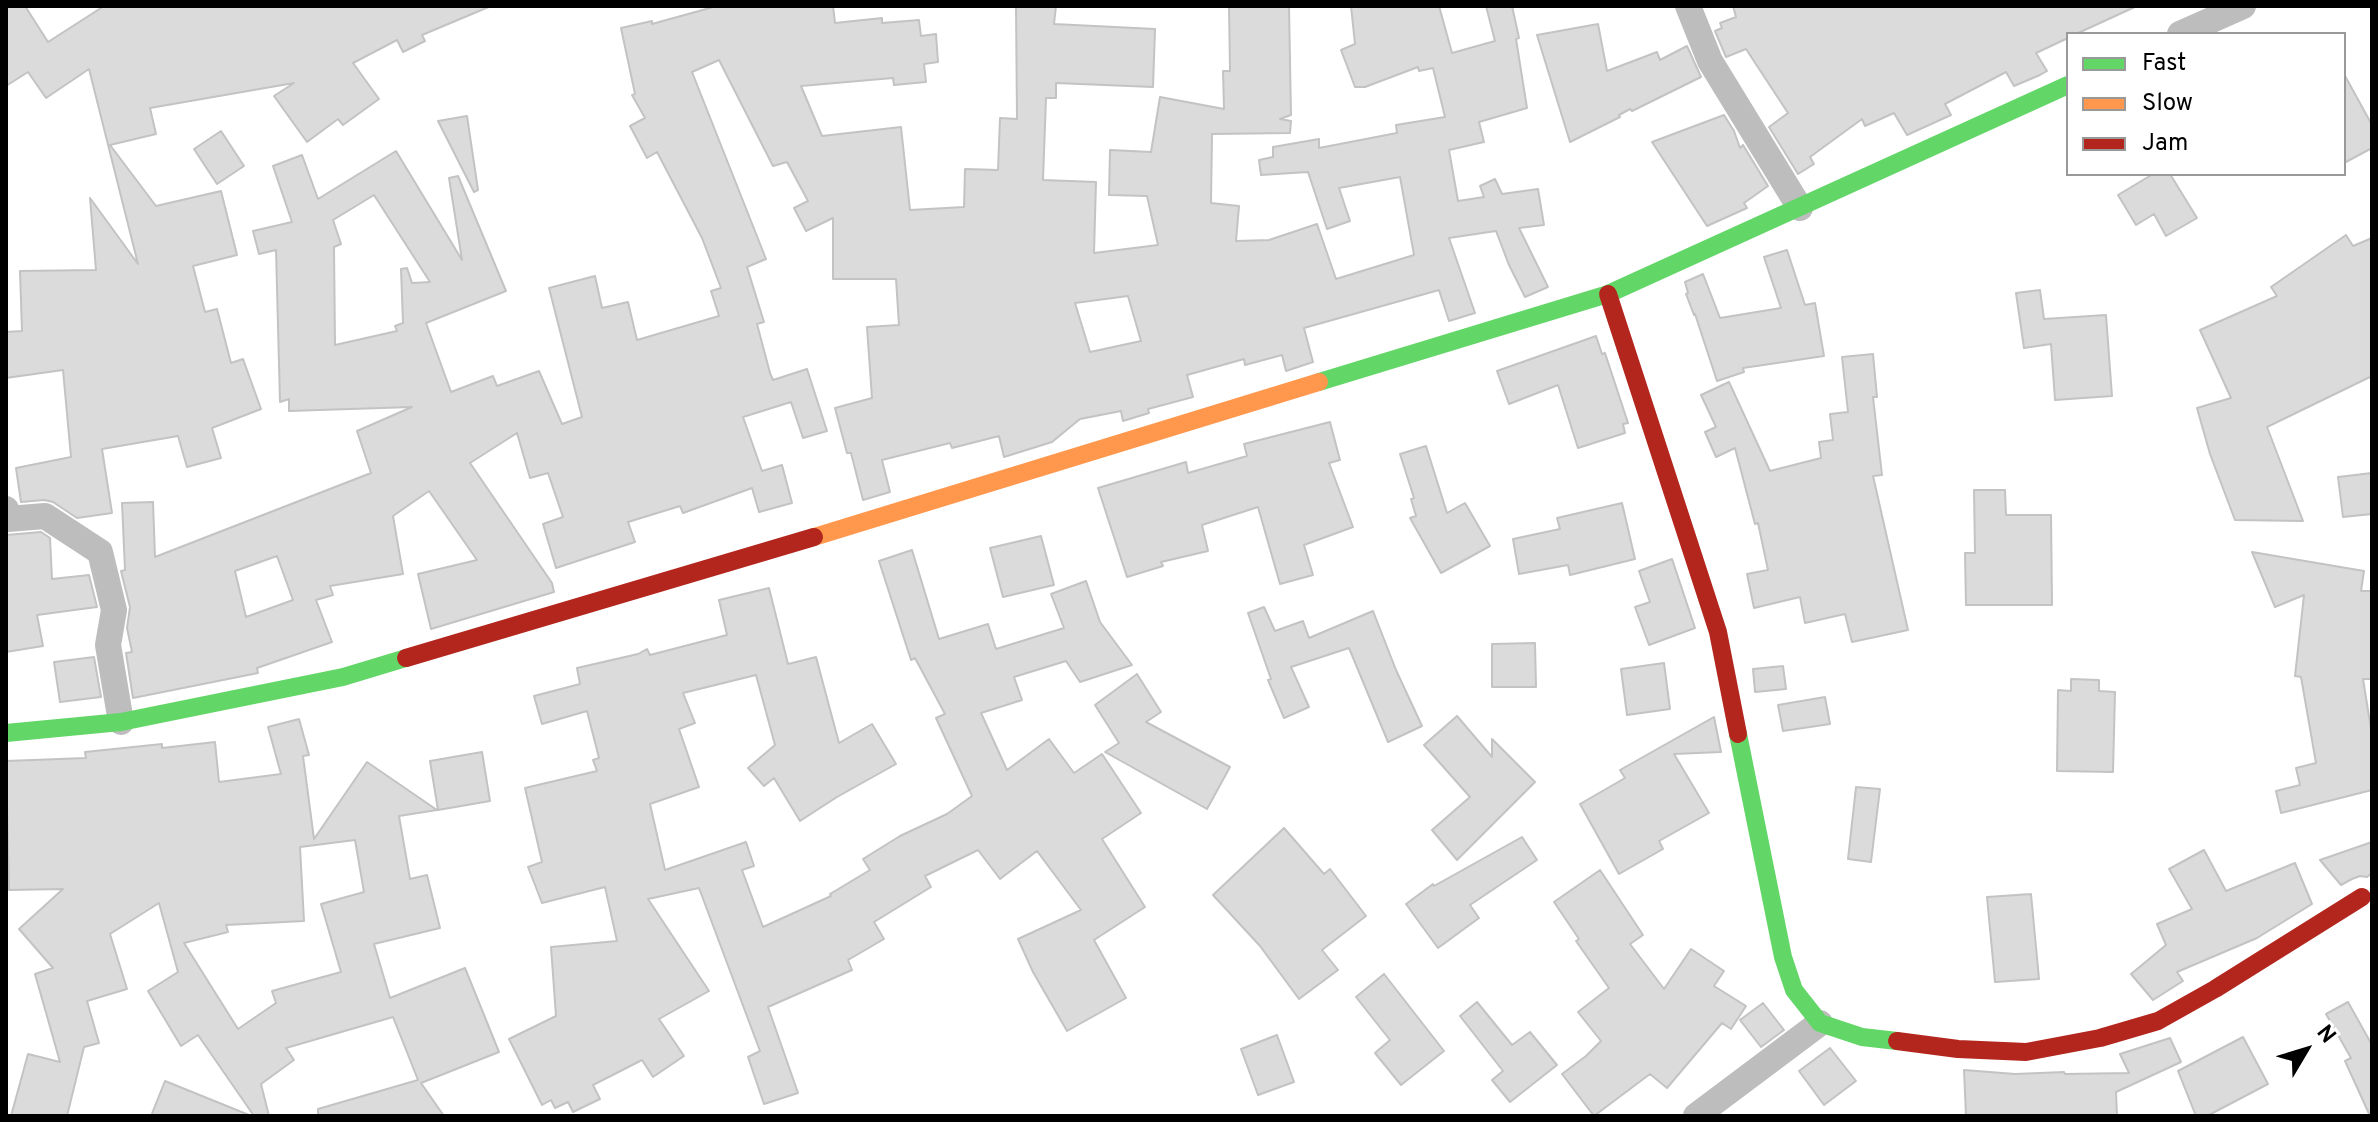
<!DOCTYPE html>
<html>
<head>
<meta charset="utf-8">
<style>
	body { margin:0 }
	#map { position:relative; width:2378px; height:1122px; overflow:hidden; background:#fff; font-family:Overpass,sans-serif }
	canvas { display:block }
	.frame { position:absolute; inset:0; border:8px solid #000; pointer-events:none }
	.legend { position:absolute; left:2066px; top:32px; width:280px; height:144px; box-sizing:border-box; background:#fff; border:2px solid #999; margin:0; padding:10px 14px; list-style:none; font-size:24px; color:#000 }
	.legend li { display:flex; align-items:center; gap:16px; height:40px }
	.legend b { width:40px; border:2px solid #999 }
	.north { position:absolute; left:2266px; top:1010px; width:80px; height:80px; -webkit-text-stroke:6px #fff; paint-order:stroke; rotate:52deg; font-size:22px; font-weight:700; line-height:32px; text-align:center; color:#000 }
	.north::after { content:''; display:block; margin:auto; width:28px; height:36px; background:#000; clip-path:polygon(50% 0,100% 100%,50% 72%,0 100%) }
</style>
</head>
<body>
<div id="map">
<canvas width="2378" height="1122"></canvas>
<div class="frame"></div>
<ul class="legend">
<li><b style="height:10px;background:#63d668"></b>Fast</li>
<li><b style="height:10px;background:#ff974d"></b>Slow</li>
<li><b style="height:10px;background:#b3261e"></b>Jam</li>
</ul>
<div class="north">N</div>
</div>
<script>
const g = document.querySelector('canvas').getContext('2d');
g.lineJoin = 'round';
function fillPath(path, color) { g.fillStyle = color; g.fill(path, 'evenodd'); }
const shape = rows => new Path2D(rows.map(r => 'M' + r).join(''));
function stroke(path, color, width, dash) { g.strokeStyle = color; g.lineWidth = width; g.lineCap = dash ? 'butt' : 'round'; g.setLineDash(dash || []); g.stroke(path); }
const building = shape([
	[6,6,25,6,48,42,104,6,491,6,422,35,425,41,403,52,397,40,353,63,379,99,343,125,338,119,307,142,274,96,294,83,150,108,156,134,110,145,156,206,221,191,237,255,193,266,205,312,217,309,231,363,243,359,261,409,212,428,221,458,187,467,178,436,102,449,112,513,77,518,53,502,44,500,21,502,16,468,71,457,63,370,6,378,6,332,22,331,20,271,96,270,90,198,138,264,89,69,46,98,28,72,6,86,6,6],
	[717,6,833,6,835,23,882,18,882,23,919,20,921,36,936,34,938,62,924,64,926,82,894,85,893,78,801,86,822,136,901,127,910,210,964,207,965,169,998,170,1000,118,1017,119,1016,6,1056,6,1054,24,1155,29,1153,87,1056,83,1056,98,1046,98,1043,180,1096,182,1094,253,1158,245,1147,196,1109,195,1110,150,1151,152,1160,97,1224,109,1223,71,1230,71,1229,6,1289,6,1291,115,1280,119,1291,121,1290,133,1212,134,1211,203,1239,206,1236,241,1269,240,1317,224,1336,279,1414,255,1400,177,1339,188,1350,221,1327,229,1308,172,1261,175,1259,160,1273,157,1273,147,1319,139,1319,148,1397,133,1396,125,1445,117,1433,68,1419,71,1418,67,1365,87,1355,87,1341,50,1355,44,1351,6,1439,6,1452,53,1495,41,1486,6,1512,6,1519,38,1516,39,1527,108,1479,122,1484,142,1449,150,1458,201,1484,197,1480,186,1495,179,1502,194,1538,189,1544,225,1519,228,1548,287,1525,297,1509,265,1496,231,1449,238,1475,313,1449,321,1439,290,1304,328,1313,362,1286,371,1282,355,1245,365,1244,359,1187,375,1193,397,1148,409,1149,413,1123,421,1121,411,1080,419,1052,442,1004,457,999,436,952,448,950,443,882,460,890,492,863,500,851,453,847,453,835,408,872,398,867,327,899,325,896,279,833,279,833,218,806,231,794,208,808,201,787,162,773,166,719,60,692,72,766,259,747,267,764,322,757,324,770,373,773,380,807,369,827,431,803,438,791,402,743,417,762,471,782,465,792,503,759,512,752,488,683,513,680,506,628,522,635,542,556,568,543,524,563,517,548,473,530,478,517,433,470,463,552,583,554,592,431,629,418,574,477,560,429,491,393,516,403,574,330,586,333,595,316,600,332,642,257,668,258,673,133,698,126,653,132,652,127,628,130,607,121,571,125,570,122,503,153,502,155,557,371,473,357,431,412,407,289,411,289,399,280,402,276,250,259,254,253,231,292,222,273,166,302,155,318,199,396,151,462,260,449,178,458,176,506,291,426,323,451,392,493,376,497,386,539,371,562,424,582,417,549,288,595,276,602,308,628,302,637,340,719,316,711,291,721,288,702,238,657,152,647,158,630,126,645,118,632,95,635,94,621,28,652,21,652,24,717,6],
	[374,195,430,282,412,283,407,268,401,269,403,323,395,326,397,331,335,345,334,247,341,244,333,220,374,195],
	[1128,296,1141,341,1090,352,1075,303,1128,296],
	[277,556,293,600,246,617,235,571,277,556],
	[1733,6,2137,6,2076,34,2068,34,2068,38,2036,53,2047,71,2040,75,2014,86,2006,72,1945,104,1951,115,1907,135,1894,113,1865,126,1862,119,1810,157,1814,164,1798,174,1769,127,1788,113,1746,49,1726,57,1715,31,1722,28,1720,23,1736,17,1733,6],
	[1598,24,1607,71,1657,52,1660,60,1687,46,1701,77,1632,111,1630,109,1619,115,1620,117,1570,142,1537,35,1598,24],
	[2344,74,2372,125,2372,148,2344,163,2344,74],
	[1724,115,1734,131,1740,148,1743,145,1768,186,1744,203,1747,208,1707,226,1652,142,1724,115],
	[467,116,478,190,474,192,438,121,467,116],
	[221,131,244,166,217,184,194,149,221,131],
	[2153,174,2170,174,2197,218,2166,236,2154,214,2136,225,2118,195,2153,174],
	[2346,235,2353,246,2372,238,2372,376,2267,427,2303,521,2235,520,2210,454,2197,408,2231,398,2200,330,2277,296,2271,287,2346,235],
	[1787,250,1805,305,1815,303,1824,356,1743,368,1744,372,1717,381,1695,314,1694,315,1686,294,1688,293,1685,282,1703,274,1720,318,1781,308,1764,257,1787,250],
	[2040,290,2044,319,2106,315,2112,396,2055,400,2051,344,2024,348,2016,293,2040,290],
	[1596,336,1602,354,1605,353,1628,423,1623,424,1625,433,1578,448,1558,385,1509,404,1497,371,1596,336],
	[1873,354,1877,397,1873,397,1882,475,1873,476,1908,630,1852,642,1845,614,1805,623,1800,597,1754,608,1747,574,1768,570,1758,523,1755,524,1735,448,1716,457,1705,432,1716,427,1701,395,1729,382,1770,471,1821,458,1819,442,1833,440,1830,414,1848,412,1842,357,1873,354],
	[1330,422,1340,460,1329,463,1353,527,1304,545,1313,575,1280,584,1258,507,1202,525,1208,551,1161,562,1163,566,1127,577,1098,488,1186,462,1188,473,1247,456,1244,444,1330,422],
	[1426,446,1447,513,1465,503,1490,546,1441,573,1410,518,1416,516,1411,499,1414,498,1400,454,1426,446],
	[2372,473,2372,514,2343,517,2338,477,2372,473],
	[1974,490,2005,490,2006,515,2051,515,2052,605,1966,605,1965,553,1975,553,1974,490],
	[1622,503,1635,559,1570,575,1568,565,1519,574,1513,539,1560,529,1557,518,1622,503],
	[41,532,50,538,52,579,89,575,97,607,37,615,43,646,6,652,6,535,41,532],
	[1041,536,1054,585,1003,597,990,548,1041,536],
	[912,550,939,639,988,624,996,649,1064,628,1051,594,1086,581,1100,622,1132,665,1080,682,1066,661,1014,677,1022,700,981,713,1007,770,1049,739,1074,773,1102,754,1141,813,1102,839,1145,907,1094,940,1126,998,1067,1031,1033,972,1018,939,1081,910,1037,851,1000,879,978,850,925,876,931,887,874,922,884,939,848,960,852,970,768,1007,798,1093,764,1104,748,1057,760,1051,699,888,648,899,709,991,659,1019,684,1056,653,1077,642,1060,593,1085,600,1099,573,1112,568,1102,555,1108,551,1100,542,1105,509,1039,556,1016,551,947,617,941,605,887,542,903,528,867,542,862,525,788,597,771,593,760,599,758,587,711,542,724,534,696,580,684,577,668,638,654,647,649,650,655,727,635,719,600,769,588,788,664,816,657,839,743,872,724,896,764,837,797,800,821,774,778,764,786,748,768,775,745,756,675,683,693,695,723,679,729,699,787,650,804,665,870,746,842,754,866,742,870,763,927,831,896,830,894,870,870,863,859,900,836,947,814,972,796,936,718,945,714,915,658,911,660,879,561,912,550],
	[2252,552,2364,571,2361,591,2372,591,2372,679,2363,679,2372,735,2372,790,2281,813,2276,791,2300,785,2296,768,2316,763,2301,677,2295,676,2304,595,2275,607,2252,552],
	[1672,559,1695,628,1649,645,1635,607,1650,602,1639,571,1672,559],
	[1264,607,1275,631,1303,621,1309,638,1373,611,1396,670,1422,726,1388,742,1349,648,1291,667,1309,707,1284,718,1268,680,1271,679,1248,613,1264,607],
	[1535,643,1536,687,1492,687,1492,644,1535,643],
	[94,657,101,697,60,702,54,662,94,657],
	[1664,663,1670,709,1627,715,1621,669,1664,663],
	[1783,666,1786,689,1755,692,1753,669,1783,666],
	[1137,674,1161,712,1146,722,1230,767,1207,809,1105,752,1119,743,1095,705,1137,674],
	[2071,679,2099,680,2099,691,2115,692,2113,772,2057,771,2058,690,2071,691,2071,679],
	[1825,697,1830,724,1783,731,1778,705,1825,697],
	[1457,716,1492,757,1492,739,1535,782,1457,860,1432,830,1470,797,1424,745,1457,716],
	[1714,717,1721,752,1674,754,1709,813,1659,841,1663,849,1619,874,1580,804,1625,778,1620,770,1714,717],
	[299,719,309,755,303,756,314,839,367,762,437,810,399,816,410,879,427,875,440,928,374,944,390,998,465,968,499,1052,421,1083,444,1116,318,1116,318,1109,418,1080,393,1017,286,1048,294,1060,261,1084,269,1116,254,1116,198,1035,181,1046,148,991,178,972,159,903,110,934,127,989,87,1001,99,1043,84,1047,67,1116,11,1116,28,1054,60,1062,35,974,53,968,19,929,63,889,9,890,6,761,86,758,85,752,162,744,162,748,215,742,219,782,281,774,268,727,299,719],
	[355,840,364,892,321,904,341,972,272,991,276,1003,238,1029,184,943,228,932,226,925,304,921,300,847,355,840],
	[482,752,490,801,438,810,430,761,482,752],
	[1856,787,1880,789,1871,862,1848,859,1856,787],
	[1284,828,1324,874,1330,869,1366,916,1322,950,1338,970,1299,999,1260,946,1213,895,1284,828],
	[1522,837,1537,860,1470,905,1479,918,1438,948,1406,904,1433,884,1434,886,1522,837],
	[2372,842,2372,873,2367,877,2360,876,2352,879,2341,885,2320,860,2372,842],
	[2204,850,2226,891,2295,863,2312,904,2257,938,2177,972,2183,981,2153,1000,2131,974,2166,945,2157,924,2192,909,2169,869,2204,850],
	[1600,870,1643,935,1630,944,1664,989,1691,949,1724,971,1714,986,1746,1006,1731,1029,1722,1023,1667,1088,1650,1074,1594,1116,1562,1074,1586,1056,1601,1041,1578,1012,1609,988,1576,941,1579,939,1554,902,1600,870],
	[2031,894,2039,979,1995,982,1987,897,2031,894],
	[1384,974,1444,1051,1401,1085,1375,1053,1390,1040,1356,997,1384,974],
	[1477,1002,1512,1045,1530,1032,1557,1065,1510,1102,1492,1080,1503,1071,1460,1016,1477,1002],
	[2348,1002,2372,1045,2372,1116,2370,1116,2345,1061,2351,1058,2326,1014,2348,1002],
	[1763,1003,1784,1030,1761,1047,1740,1020,1763,1003],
	[1277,1035,1294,1082,1258,1095,1241,1049,1277,1035],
	[2243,1037,2268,1084,2207,1116,2196,1116,2178,1071,2243,1037],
	[2170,1038,2181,1062,2116,1092,2117,1116,1966,1116,1964,1070,2015,1074,2064,1072,2065,1074,2129,1073,2120,1054,2170,1038],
	[1830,1048,1856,1081,1824,1105,1799,1071,1830,1048],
	[165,1081,249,1115,248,1116,151,1116,165,1081]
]);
const street = shape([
	[1688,6,1710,61,1800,208],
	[2180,34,2243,6],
	[6,509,8,519,45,516,100,552,114,610,108,645,121,722],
	[1696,1116,1820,1023]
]);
const fast = shape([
	[1319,382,1608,294,2068,85],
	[6,733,121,722,343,677,406,658],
	[1738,734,1783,957,1794,990,1820,1023,1862,1037,1897,1041]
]);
const slow = shape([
	[814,537,1319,382]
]);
const jam = shape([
	[1608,294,1718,632,1738,734],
	[406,658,814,537],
	[1897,1041,1958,1049,2026,1052,2100,1038,2158,1021,2215,989,2362,897]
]);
fillPath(building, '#dbdbdb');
stroke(building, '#c3c3c3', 2);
stroke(street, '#bdbdbd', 26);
stroke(fast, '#63d668', 18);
stroke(slow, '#ff974d', 18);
stroke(jam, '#b3261e', 18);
</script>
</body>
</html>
